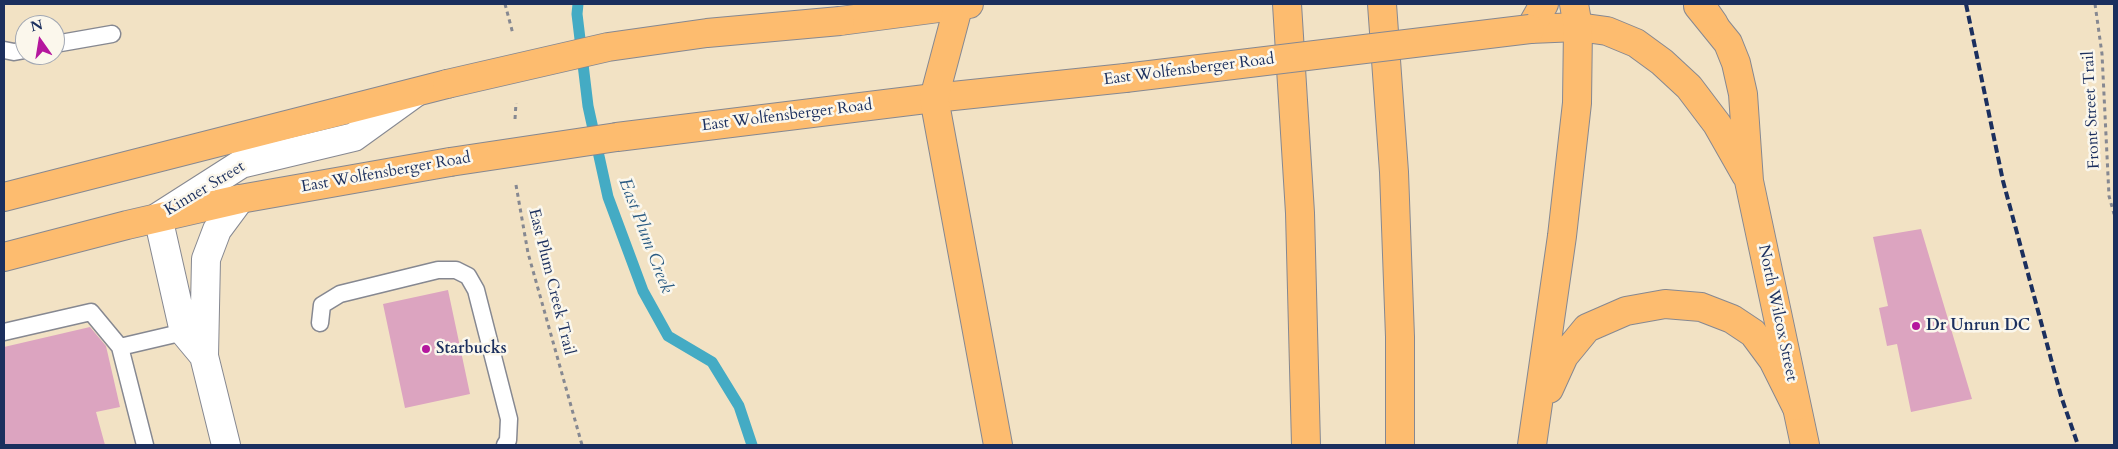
<!DOCTYPE html>
<html>
<head>
<meta charset="utf-8">
<style>
	body { margin:0 }
	#map { position:relative; width:2118px; height:449px; overflow:hidden; background:#f2e2c4; font-family:Cardo,serif }
	canvas { display:block }
	.frame { position:absolute; inset:0; border:5px solid #1b2f5e; pointer-events:none }
	.north { position:absolute; left:15px; top:15px; width:50px; height:50px; box-sizing:border-box; background:#fbf7ec; border:1px solid #a1a7b3; border-radius:50%; rotate:347deg; font-size:14px; font-weight:700; line-height:20px; text-align:center; color:#1b2f5e }
	.north::after { content:''; display:block; margin:auto; width:18px; height:22px; background:#b5179e; clip-path:polygon(50% 0,100% 100%,50% 72%,0 100%) }
</style>
</head>
<body>
<div id="map">
<canvas width="2118" height="449"></canvas>
<div class="frame"></div>
<div class="north">N</div>
</div>
<script>
const g = document.querySelector('canvas').getContext('2d');
g.lineJoin = 'round';
const shape = rows => new Path2D(rows.map(r => 'M' + r).join(''));
function stroke(path, color, width, dash) { g.strokeStyle = color; g.lineWidth = width; g.lineCap = dash ? 'butt' : 'round'; g.setLineDash(dash || []); g.stroke(path); }
function fillPath(path, color) { g.fillStyle = color; g.fill(path, 'evenodd'); }
function write(font, color, halo, rows, align = 'center') {
  g.font = font + ' Cardo,serif'; g.lineWidth = 5; g.setLineDash([]); g.textBaseline = 'middle'; g.strokeStyle = halo; g.fillStyle = color; for (const [text, x, y, turn = 0] of rows) {
    g.save(); g.translate(x, y); g.rotate((+turn || 0) * Math.PI / 180); g.textAlign = isNaN(turn) ? turn : align; if (halo) g.strokeText(text, 0, 0); g.fillText(text, 0, 0); g.restore();
  }
}
const stream = shape([
	[578,4,577,14,588,106,608,197,643,291,668,336,712,362,739,406,752,445]
]);
const building = shape([
	[1921,229,1972,399,1911,412,1897,344,1887,346,1879,308,1888,306,1873,237],
	[448,290,470,394,405,408,383,304],
	[90,327,106,346,120,407,96,412,105,445,4,445,4,347]
]);
const path = shape([
	[505,4,513,34],
	[2095,4,2102,54,2109,196,2114,214],
	[515,119,516,103],
	[516,185,528,253,582,445]
]);
const service = shape([
	[55,44,112,34],
	[4,50,14,52,25,50],
	[320,323,322,305,340,294,438,270,456,270,468,276,476,290,509,419,508,440,505,445],
	[4,332,91,312,120,347,184,332],
	[120,347,145,445]
]);
const minor = shape([
	[204,356,184,332,158,217,241,164,354,137,415,93],
	[226,445,204,356,206,259,217,230,240,199]
]);
const primary = shape([
	[1698,6,1728,43,1736,63,1743,94,1749,181,1805,445],
	[840,21,969,4],
	[1530,29,1578,27,1607,31,1636,43,1662,62,1689,87,1717,124,1746,175],
	[617,137,934,98,1125,78],
	[4,197,447,84],
	[4,257,127,225,240,199,450,162]
]);
const motorway = shape([
	[959,4,934,98,998,445],
	[1287,4,1300,213,1306,445],
	[1382,4,1394,172,1400,337,1400,445],
	[1700,4,1714,24],
	[1530,29,1544,4],
	[1549,389,1564,356,1587,328,1626,311,1665,304,1701,307,1732,319,1753,333,1773,360,1796,406],
	[1532,445,1562,236,1577,103,1578,27,1574,4]
]);
const rail = shape([
	[1966,4,2003,181,2061,396,2078,445]
]);
const primaryBridge = shape([
	[1125,78,1530,29],
	[447,84,608,47,707,33,840,21],
	[450,162,617,137]
]);
const markers = [
	[1916,326,5,"#b5179e"],
	[426,349,5,"#b5179e"]
];
const streetNames = [
	["East Wolfensberger Road",1189,70,-7],
	["Front Street Trail",2092,110,-93],
	["East Wolfensberger Road",787,116,-7],
	["East Wolfensberger Road",386,173,-10],
	["Kinner Street",205,189,-31],
	["East Plum Creek Trail",551,282,76],
	["North Wilcox Street",1777,313,78]
];
const poiNames = [
	["Dr Unrun DC",1926,326],
	["Starbucks",436,349]
];
const waterNames = [
	["East Plum Creek",645,236,69]
];
stroke(stream, '#44abc4', 11);
fillPath(building, '#dca4c0');
stroke(service, '#868891', 19);
stroke(minor, '#868891', 30);
stroke(primary, '#868891', 30);
stroke(motorway, '#868891', 30);
stroke(path, '#868891', 3, [4, 4]);
stroke(service, '#fff', 16);
stroke(minor, '#fff', 28);
stroke(primary, '#fdbc6f', 28);
stroke(motorway, '#fdbc6f', 28);
stroke(rail, '#1b2f5e', 4, [8, 4]);
stroke(primaryBridge, '#868891', 30, []);
stroke(primaryBridge, '#fdbc6f', 28);
for (const [x, y, r, color] of markers) { const dot = new Path2D(); dot.arc(x, y, r, 0, 2 * Math.PI); g.fillStyle = color; g.fill(dot); stroke(dot, '#fbf7ec', 2); }
write('16px', '#1b2f5e', '#fbf7ec', streetNames);
write('bold 16px', '#1b2f5e', '#fbf7ec', poiNames, 'left');
write('italic 18px', '#295a82', '#fbf7ec', waterNames);
</script>
</body>
</html>
